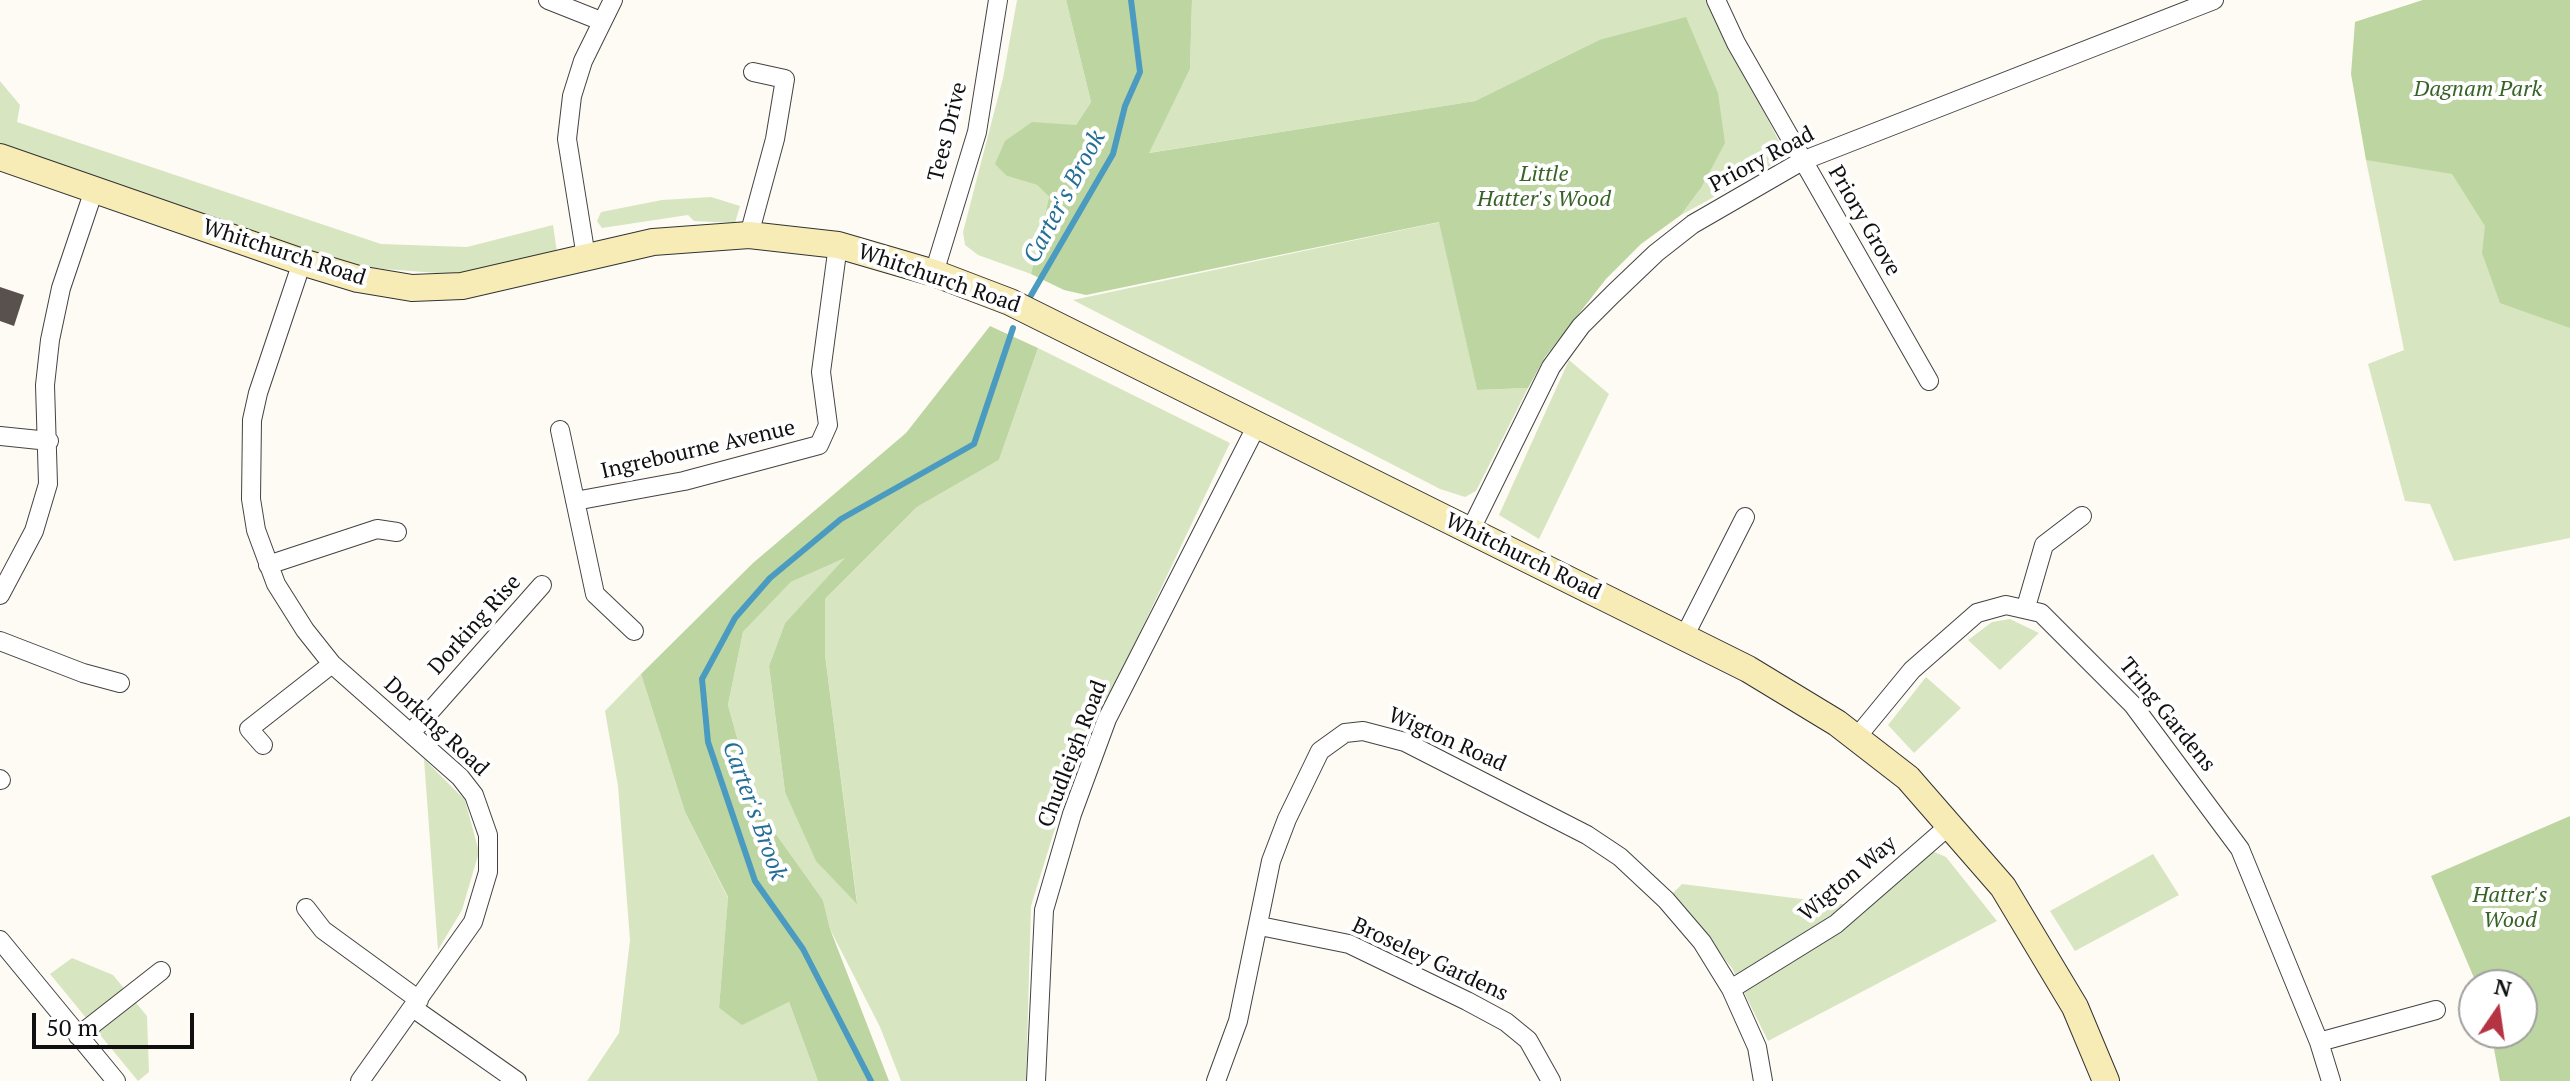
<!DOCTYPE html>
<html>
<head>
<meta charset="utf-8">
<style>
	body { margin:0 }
	#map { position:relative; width:2570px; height:1081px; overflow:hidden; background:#fefbf5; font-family:"PT Serif",serif }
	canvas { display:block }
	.north { position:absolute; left:2458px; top:969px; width:80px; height:80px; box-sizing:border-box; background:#fff; border:2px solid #9f9f9f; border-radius:50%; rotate:13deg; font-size:22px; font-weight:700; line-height:32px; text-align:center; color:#101010 }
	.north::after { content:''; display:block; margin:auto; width:28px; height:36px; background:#b43444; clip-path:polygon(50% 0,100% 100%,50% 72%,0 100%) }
	.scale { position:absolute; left:32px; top:1013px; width:162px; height:36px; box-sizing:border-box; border:4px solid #101010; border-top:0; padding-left:10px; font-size:24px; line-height:28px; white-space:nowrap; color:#101010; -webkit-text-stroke:6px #fff; paint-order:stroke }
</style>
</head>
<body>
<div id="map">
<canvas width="2570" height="1081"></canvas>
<div class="north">N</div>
<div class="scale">50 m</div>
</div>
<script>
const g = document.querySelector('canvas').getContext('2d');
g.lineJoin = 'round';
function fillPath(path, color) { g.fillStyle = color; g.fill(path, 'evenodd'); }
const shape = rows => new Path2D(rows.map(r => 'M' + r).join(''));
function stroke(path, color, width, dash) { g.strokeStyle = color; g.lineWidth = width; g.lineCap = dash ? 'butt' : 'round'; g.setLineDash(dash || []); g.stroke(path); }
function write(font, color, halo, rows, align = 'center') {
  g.font = font + ' "PT Serif",serif'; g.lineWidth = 8; g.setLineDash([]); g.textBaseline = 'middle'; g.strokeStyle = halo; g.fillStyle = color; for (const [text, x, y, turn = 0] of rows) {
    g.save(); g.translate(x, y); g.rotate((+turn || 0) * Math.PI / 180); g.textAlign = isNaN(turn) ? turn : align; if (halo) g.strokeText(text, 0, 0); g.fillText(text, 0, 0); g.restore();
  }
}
const green = shape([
	[1017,0,1066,0,1091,102,1076,125,1007,176,1037,185,1049,197,1031,274,978,255,965,245,963,232,1003,78],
	[1192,0,1706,0,1779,141,1780,152,1773,164,1756,174,1681,215,1701,188,1599,40,1475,101,1148,153,1190,69],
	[2423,0,2570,0,2570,538,2454,561,2430,504,2405,501,2368,364,2404,350,2366,160,2355,22],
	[0,81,20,105,17,122,381,244,467,247,553,225,557,252,494,268,450,274,371,268,307,250,0,143],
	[711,197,740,206,735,223,694,221,688,215,602,228,597,221,601,212,662,200],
	[1440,222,1477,390,1528,388,1476,491,1465,497,1440,489,1073,300],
	[1038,348,1230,443,1070,780,1031,906,1026,1081,901,1081,880,1027,830,929,823,900,756,806,728,705,743,632,791,582,847,557,785,623,769,666,785,792,857,902,825,655,825,599,917,507,999,460],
	[1569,360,1609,394,1539,539,1499,515],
	[2010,619,2039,633,2000,670,1968,640,1992,622],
	[641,674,685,812,728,898,719,1008,742,1024,789,1002,818,1081,587,1081,619,1033,630,940,618,786,605,711],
	[1926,677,1961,708,1914,753,1888,725],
	[424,759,465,800,479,852,462,910,438,950],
	[1932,851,1946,857,1997,921,1768,1041,1732,968,1671,895,1682,884,1858,906],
	[2153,854,2179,895,2075,951,2050,911],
	[72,958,113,975,147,1016,149,1072,138,1081,50,974]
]);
const forest = shape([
	[1066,0,1192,0,1190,69,1149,153,1475,101,1599,40,1686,17,1718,93,1725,143,1701,188,1681,215,1641,244,1606,279,1545,357,1528,388,1477,390,1439,222,1086,295,1064,290,1031,274,1049,197,1037,185,1007,176,995,164,1005,141,1032,122,1076,125,1091,102],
	[2423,0,2570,0,2570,328,2500,303,2482,253,2485,226,2452,174,2366,160,2351,74,2355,22],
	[990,326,1038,348,999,460,917,507,825,599,825,655,857,904,816,861,785,792,769,666,785,623,845,558,791,582,743,632,728,705,756,806,823,900,830,929,889,1081,818,1081,789,1002,742,1025,719,1008,728,897,685,812,641,674,753,563,906,433],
	[2570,816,2570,1081,2500,1081,2491,1033,2522,1033,2522,985,2477,985,2431,876]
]);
const stream = shape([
	[1026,304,1113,154,1125,106,1140,72,1131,0],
	[871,1081,803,949,755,881,708,742,702,679,735,618,770,578,841,519,974,444,1013,328]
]);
const building = shape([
	[0,287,24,295,14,326,0,321]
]);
const street = shape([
	[548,0,601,21],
	[1716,0,1736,43,1929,381],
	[749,235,775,139,785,79,753,72],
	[586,257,567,139,572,96,583,61,613,0],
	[302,262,258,393,252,420,251,499,256,530,276,584,305,630,332,664,460,777,474,795,488,835,488,872,473,922,360,1081],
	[934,273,977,132,998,0],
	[560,430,595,594,634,631],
	[0,436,49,441],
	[575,501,684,481,819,445,828,425,821,372,838,245],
	[1470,531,1551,367,1581,326,1613,294,1656,253,1693,224,1802,161,2214,0],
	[268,565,377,529,397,532],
	[0,595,34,531,48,484,45,385,50,340,61,288,94,190],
	[2026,607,2044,545,2082,516],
	[1684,637,1745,517],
	[0,641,83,673,120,683],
	[411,733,542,585],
	[1856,738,1912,670,1977,613,2006,605,2041,613,2133,705,2240,849,2319,1042,2331,1081],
	[263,745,249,729,332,664],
	[0,779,1,780],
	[306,908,323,930,419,1000],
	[1260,926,1349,944,1467,1001,1506,1022,1528,1040,1551,1081],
	[0,940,116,1081],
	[1731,989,1836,924,1951,824],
	[413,1008,517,1081],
	[78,1036,161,971],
	[2319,1042,2436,1010],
	[1036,1081,1044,910,1072,814,1107,719,1257,425],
	[1216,1081,1238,1021,1271,861,1287,819,1320,751,1345,733,1363,731,1405,742,1587,835,1620,857,1666,900,1702,942,1731,989,1757,1047,1763,1081]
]);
const secondary = shape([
	[0,157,302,262,358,279,412,288,462,286,653,242,749,235,838,245,934,273,1010,302,1748,669,1837,723,1908,778,2003,887,2075,1007,2106,1081]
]);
const parkNames = [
	["Dagnam Park",2478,90],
	["Little",1544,175],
	["Hatter's Wood",1544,200],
	["Hatter's",2510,896],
	["Wood",2510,921]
];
const streetNames = [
	["Tees Drive",948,132,-76],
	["Priory Road",1762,160,-28],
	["Priory Grove",1864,221,60],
	["Whitchurch Road",284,253,18],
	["Whitchurch Road",939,279,19],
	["Ingrebourne Avenue",698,450,-13],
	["Whitchurch Road",1523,557,26],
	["Dorking Rise",475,625,-48],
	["Tring Gardens",2167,715,51],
	["Dorking Road",436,727,43],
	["Wigton Road",1447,740,24],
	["Chudleigh Road",1073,754,-69],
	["Wigton Way",1848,879,-40],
	["Broseley Gardens",1430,960,25]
];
const waterNames = [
	["Carter's Brook",1065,197,-62],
	["Carter's Brook",754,811,70]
];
fillPath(green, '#d7e6c0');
fillPath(forest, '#bdd6a1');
stroke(stream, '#4b9bc1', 6);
fillPath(building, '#58514e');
stroke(street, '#434343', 20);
stroke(secondary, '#323232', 28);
stroke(street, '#fff', 18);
stroke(secondary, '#f7ebb6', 26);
write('italic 22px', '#376326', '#fff', parkNames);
write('22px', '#101010', '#fff', streetNames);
write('italic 24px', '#246e97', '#fff', waterNames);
</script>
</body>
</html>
